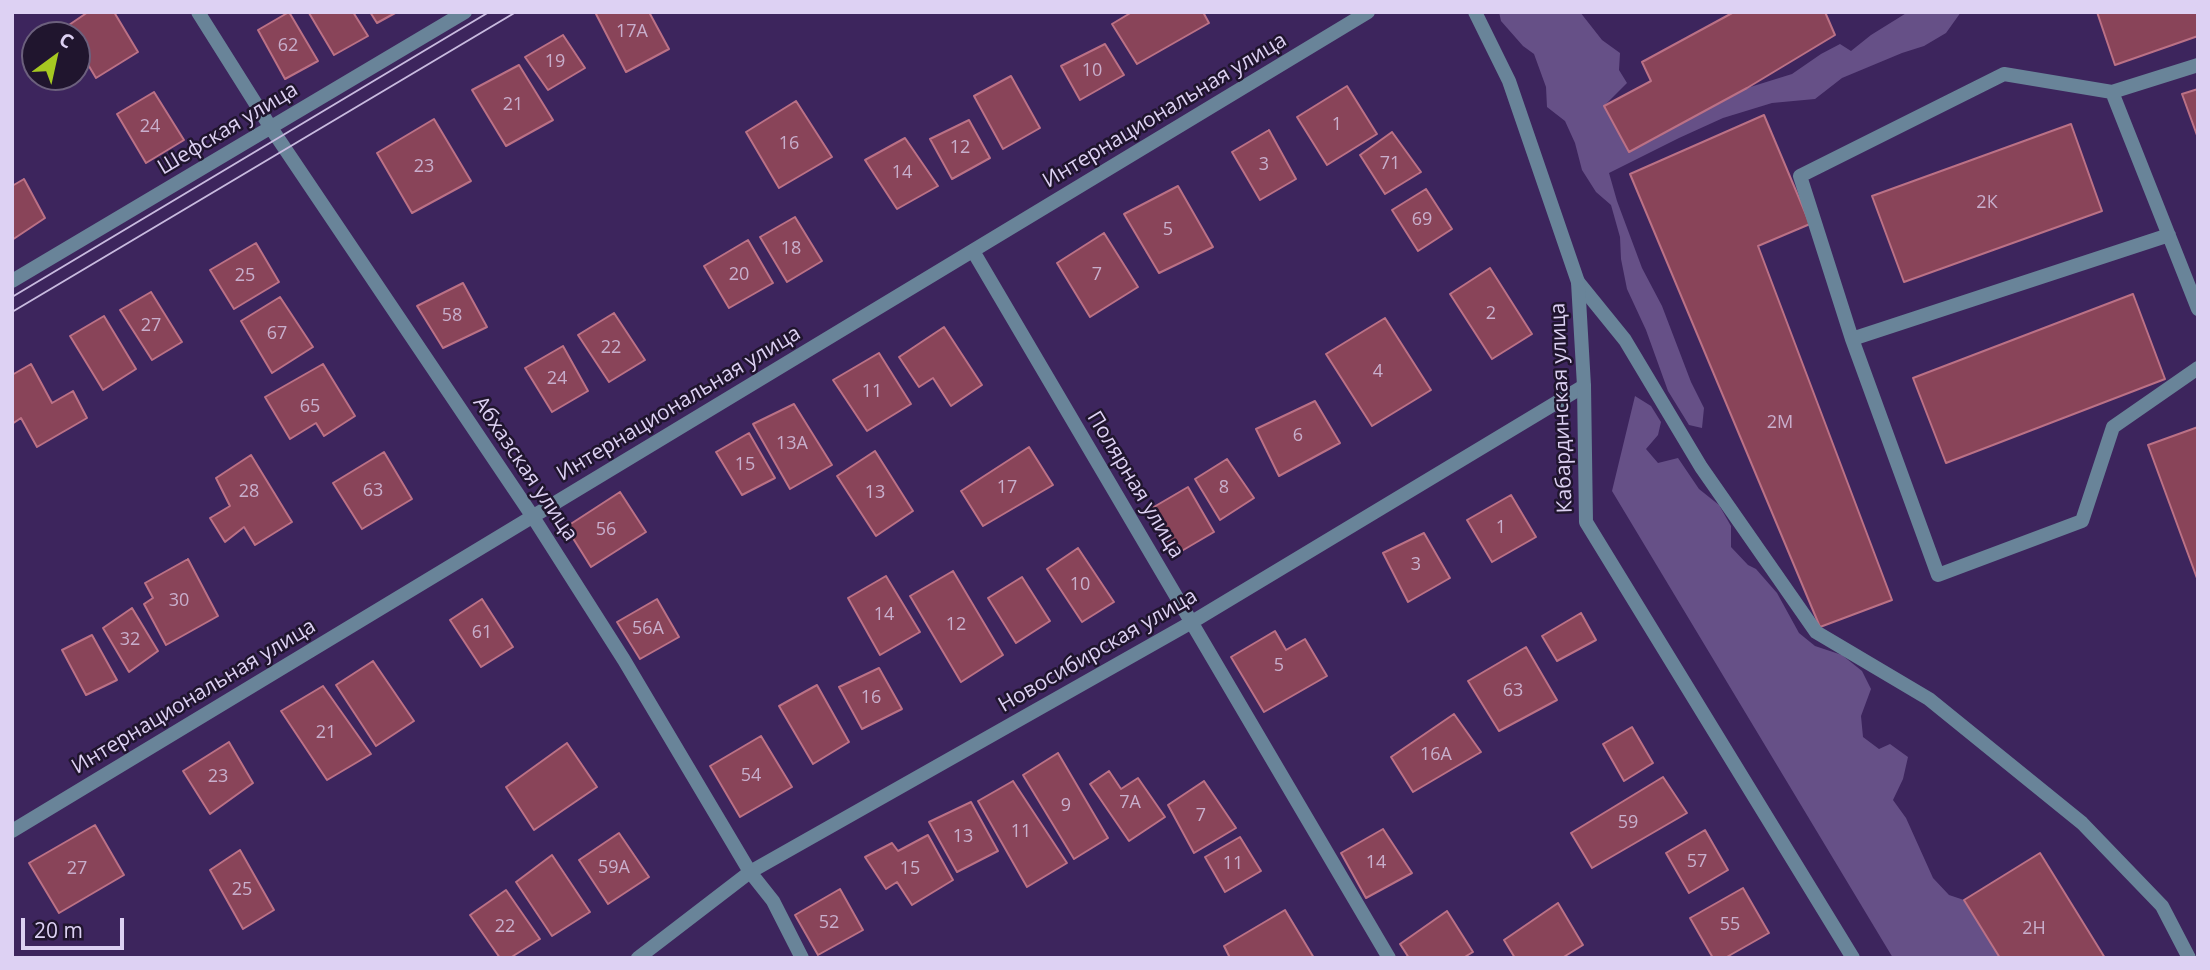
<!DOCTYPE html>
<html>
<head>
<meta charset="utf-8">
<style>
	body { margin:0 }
	#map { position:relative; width:2210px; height:970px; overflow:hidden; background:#3d255d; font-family:"Open Sans",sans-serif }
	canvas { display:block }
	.frame { position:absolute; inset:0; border:14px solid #ddd1f3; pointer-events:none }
	.north { position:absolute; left:21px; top:21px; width:70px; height:70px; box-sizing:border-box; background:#20152e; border:2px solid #6c607d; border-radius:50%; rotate:33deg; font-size:19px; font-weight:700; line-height:28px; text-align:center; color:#ddd1f3 }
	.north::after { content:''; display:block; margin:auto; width:24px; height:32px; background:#a6c821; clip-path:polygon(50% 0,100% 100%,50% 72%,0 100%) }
	.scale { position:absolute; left:21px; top:918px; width:103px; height:32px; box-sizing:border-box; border:4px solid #ddd1f3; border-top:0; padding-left:9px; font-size:21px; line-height:24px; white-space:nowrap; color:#ddd1f3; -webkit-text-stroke:5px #20152e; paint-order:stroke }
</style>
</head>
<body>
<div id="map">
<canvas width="2210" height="970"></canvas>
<div class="frame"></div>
<div class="north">С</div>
<div class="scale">20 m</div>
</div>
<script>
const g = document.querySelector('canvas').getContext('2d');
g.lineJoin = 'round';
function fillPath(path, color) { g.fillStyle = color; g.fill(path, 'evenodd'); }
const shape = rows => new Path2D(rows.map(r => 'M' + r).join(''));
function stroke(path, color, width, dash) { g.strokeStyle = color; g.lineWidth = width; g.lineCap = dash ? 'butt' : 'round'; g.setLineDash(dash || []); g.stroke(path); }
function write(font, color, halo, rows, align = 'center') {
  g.font = font + ' "Open Sans",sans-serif'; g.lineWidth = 5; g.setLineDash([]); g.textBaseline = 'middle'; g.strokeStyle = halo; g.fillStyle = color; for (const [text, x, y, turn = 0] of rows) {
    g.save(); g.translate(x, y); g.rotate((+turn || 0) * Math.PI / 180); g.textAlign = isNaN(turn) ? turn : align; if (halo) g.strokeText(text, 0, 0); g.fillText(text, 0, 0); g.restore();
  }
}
const green = shape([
	[1499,12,1580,12,1602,40,1620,53,1619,70,1627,83,1604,106,1629,152,1747,88,1792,74,1821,54,1840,44,1851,51,1871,35,1908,12,1961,12,1946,33,1924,46,1902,53,1842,78,1815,99,1772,103,1723,118,1679,138,1609,173,1617,201,1642,268,1662,306,1691,382,1704,408,1702,428,1689,425,1668,391,1646,330,1627,289,1621,259,1620,237,1611,205,1596,192,1582,170,1575,143,1565,121,1547,107,1546,87,1534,54,1523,46,1501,21],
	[1635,396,1651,406,1661,422,1658,435,1646,449,1658,463,1678,458,1699,489,1719,505,1731,526,1731,547,1748,565,1756,569,1777,593,1799,633,1815,646,1842,655,1862,671,1871,689,1861,716,1863,737,1879,749,1890,744,1908,757,1903,779,1893,800,1906,818,1933,878,1949,895,1964,900,2000,958,1893,958,1612,491]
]);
const building = shape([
	[88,12,114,12,138,52,96,78,77,46,77,35,70,35,66,27,88,12],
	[289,12,318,61,285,79,258,30,289,12],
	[353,12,368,36,334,55,309,13,353,12],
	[370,12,397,12,377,23,370,12],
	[599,12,649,12,669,49,626,72,596,14,599,12],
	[1132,12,1203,12,1209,23,1137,64,1112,24,1132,12],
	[1734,12,1825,12,1835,35,1747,88,1629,152,1604,106,1651,81,1642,62,1734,12],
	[2097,12,2198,12,2198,36,2115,65,2097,12],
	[563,35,585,68,548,90,525,57,563,35],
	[1105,44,1124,75,1080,100,1061,66,1105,44],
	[519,65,553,120,506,146,472,90,519,65],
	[1011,76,1040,128,1003,149,974,96,1011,76],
	[1347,86,1377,134,1327,165,1297,117,1347,86],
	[2198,89,2198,138,2182,94,2198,89],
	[154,92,184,140,146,163,117,114,154,92],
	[796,101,832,157,779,188,746,132,796,101],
	[1764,115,1810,224,1758,246,1892,600,1820,627,1630,174,1764,115],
	[434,119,471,181,412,213,377,153,434,119],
	[969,120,990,158,952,179,930,139,969,120],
	[2071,124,2102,211,1904,282,1872,196,2071,124],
	[1269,130,1296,179,1260,200,1232,152,1269,130],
	[1392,132,1421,172,1385,194,1360,155,1392,132],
	[905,138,938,186,897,209,865,160,905,138],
	[24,179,45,218,12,240,12,186,24,179],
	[1178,186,1213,247,1159,273,1124,214,1178,186],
	[1426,189,1452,229,1418,251,1392,210,1426,189],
	[795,217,822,261,787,282,760,237,795,217],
	[1104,233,1138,287,1090,317,1057,263,1104,233],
	[748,240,773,283,729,308,704,266,748,240],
	[256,243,279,282,234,309,210,270,256,243],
	[1490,268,1532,334,1492,359,1450,294,1490,268],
	[463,283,487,327,443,348,417,306,463,283],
	[151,292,182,342,152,360,120,310,151,292],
	[2133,294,2165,379,1946,463,1913,378,2133,294],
	[280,297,313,347,272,373,241,321,280,297],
	[614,313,645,360,609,382,578,335,614,313],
	[104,316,136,369,103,390,70,336,104,316],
	[1385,318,1431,390,1372,426,1326,354,1385,318],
	[944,327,982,385,951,406,933,378,919,387,899,357,944,327],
	[563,346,588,391,552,412,525,368,563,346],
	[879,353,911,404,867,431,833,380,879,353],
	[31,364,52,403,73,391,87,418,37,447,21,418,12,424,12,375,31,364],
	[323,364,355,416,324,436,316,423,290,439,265,397,323,364],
	[1315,401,1340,443,1279,476,1256,429,1315,401],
	[794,404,832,465,790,489,753,424,794,404],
	[2198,427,2198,581,2148,445,2198,427],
	[749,433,775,478,742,495,716,452,749,433],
	[1029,447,1053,485,983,526,961,491,1029,447],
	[875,451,913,511,876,536,837,476,875,451],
	[384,452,412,499,362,529,333,483,384,452],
	[251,455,292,522,255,545,244,527,225,542,210,518,230,506,216,478,251,455],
	[1227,459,1254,498,1220,520,1195,479,1227,459],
	[1188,487,1214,532,1173,556,1147,511,1188,487],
	[620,492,646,532,591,567,566,527,620,492],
	[1511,495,1536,537,1492,562,1467,520,1511,495],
	[1424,533,1450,578,1408,602,1383,553,1424,533],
	[1078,548,1114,602,1082,622,1047,569,1078,548],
	[188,559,218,616,166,645,144,604,153,598,145,583,188,559],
	[953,571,1003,655,961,682,910,596,953,571],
	[886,576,920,632,880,655,848,598,886,576],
	[1022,577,1050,621,1016,643,988,598,1022,577],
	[482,599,513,647,481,667,450,620,482,599],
	[657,599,679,637,640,659,617,622,657,599],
	[132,608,158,651,129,672,103,628,132,608],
	[1581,613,1596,640,1557,661,1542,636,1581,613],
	[1275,631,1286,650,1305,639,1327,676,1264,712,1231,657,1275,631],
	[92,635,117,680,86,695,62,650,92,635],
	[1526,647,1557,700,1499,731,1468,681,1526,647],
	[373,661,414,721,376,746,336,685,373,661],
	[879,668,902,709,862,729,839,687,879,668],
	[817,685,849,742,813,764,779,706,817,685],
	[323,686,371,754,327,780,281,711,323,686],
	[1454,714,1481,752,1413,792,1391,757,1454,714],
	[1632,727,1653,763,1624,781,1603,744,1632,727],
	[761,736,792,787,740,817,710,766,761,736],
	[229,742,253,783,210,814,183,771,229,742],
	[567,743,597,787,534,830,506,787,567,743],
	[1058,753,1108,838,1074,859,1023,775,1058,753],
	[1109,771,1121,789,1138,778,1165,817,1129,841,1090,784,1109,771],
	[1663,777,1687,813,1592,868,1571,833,1663,777],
	[1013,781,1067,863,1027,887,978,801,1013,781],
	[1204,781,1236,828,1194,853,1168,805,1204,781],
	[971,802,998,851,957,872,929,822,971,802],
	[95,825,124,875,59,913,29,863,95,825],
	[1383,829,1412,873,1366,898,1341,853,1383,829],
	[1705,830,1728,870,1689,893,1666,853,1705,830],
	[619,833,649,877,608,904,579,860,619,833],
	[928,835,953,880,912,905,897,882,886,889,865,857,892,843,898,851,928,835],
	[1240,837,1261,871,1225,892,1205,857,1240,837],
	[240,850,274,910,243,929,210,870,240,850],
	[2040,853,2105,958,2000,958,1964,900,2040,853],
	[552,855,590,912,552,936,516,882,552,855],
	[1743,888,1769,933,1725,958,1713,958,1690,918,1743,888],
	[840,889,863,930,818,955,795,915,840,889],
	[506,890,540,939,510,958,500,958,470,915,506,890],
	[1558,903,1583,945,1562,958,1515,958,1504,940,1558,903],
	[1285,910,1314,958,1230,958,1224,946,1285,910],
	[1447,911,1473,952,1463,958,1409,958,1400,944,1447,911]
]);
const service = shape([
	[2198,65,2112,92,2004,74,1800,176,1852,339,1938,575,2082,521,2113,427,2198,368],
	[2112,92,2198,309],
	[1578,282,1625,340,1701,467,1816,632,1929,699,2082,823,2162,906,2189,958],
	[1852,339,2169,235]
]);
const minor = shape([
	[198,12,271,128,533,517,624,660,750,872,773,901,802,958],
	[973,251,1389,958],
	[12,281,465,12],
	[12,831,1368,12],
	[638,958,750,872,1192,622,1584,386]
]);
const tertiary = shape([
	[1475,12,1509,81,1578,282,1584,386,1586,522,1853,958]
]);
const tram = shape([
	[12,297,489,12],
	[12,312,516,12]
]);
const numberNames = [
	["17А",632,32],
	["62",288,46],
	["19",555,62],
	["10",1092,71],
	["21",513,105],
	["1",1337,125],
	["24",150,127],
	["16",789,144],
	["12",960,148],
	["71",1390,164],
	["3",1264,165],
	["23",424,167],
	["14",902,173],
	["2К",1987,203],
	["69",1422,220],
	["5",1168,230],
	["18",791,249],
	["20",739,275],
	["7",1097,275],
	["25",245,276],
	["2",1491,314],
	["58",452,316],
	["27",151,326],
	["67",277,334],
	["22",611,348],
	["4",1378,372],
	["24",557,379],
	["11",872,392],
	["65",310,407],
	["2М",1780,423],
	["6",1298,436],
	["13А",792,444],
	["15",745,465],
	["17",1007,488],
	["8",1224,488],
	["63",373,491],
	["28",249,492],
	["13",875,493],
	["1",1501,528],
	["56",606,530],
	["3",1416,565],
	["10",1080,585],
	["30",179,601],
	["14",884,615],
	["12",956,625],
	["56А",648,629],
	["61",482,633],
	["32",130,640],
	["5",1279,666],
	["63",1513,691],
	["16",871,698],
	["21",326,733],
	["16А",1436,755],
	["54",751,776],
	["23",218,777],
	["7А",1130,803],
	["9",1066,806],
	["7",1201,816],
	["59",1628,823],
	["11",1021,832],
	["13",963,837],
	["57",1697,862],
	["14",1376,863],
	["11",1233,864],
	["59А",614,868],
	["27",77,869],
	["15",910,869],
	["25",242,890],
	["52",829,923],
	["55",1730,925],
	["22",505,927],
	["2Н",2034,929]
];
const streetNames = [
	["Интернациональная улица",1165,111,-31],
	["Шефская улица",228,129,-31],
	["Интернациональная улица",679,404,-31],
	["Кабардинская улица",1562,408,-92],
	["Абхазская улица",525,469,56],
	["Полярная улица",1135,485,59],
	["Новосибирская улица",1098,651,-30],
	["Интернациональная улица",194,697,-31]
];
fillPath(green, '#665087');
fillPath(building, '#894459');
stroke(building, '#bb7186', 2);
stroke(service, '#698499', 14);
stroke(minor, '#698499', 14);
stroke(tertiary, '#698499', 14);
stroke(tram, '#c8badf', 2);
write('18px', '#c8aecc', null, numberNames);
write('21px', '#ddd1f3', '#20152e', streetNames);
</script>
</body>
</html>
